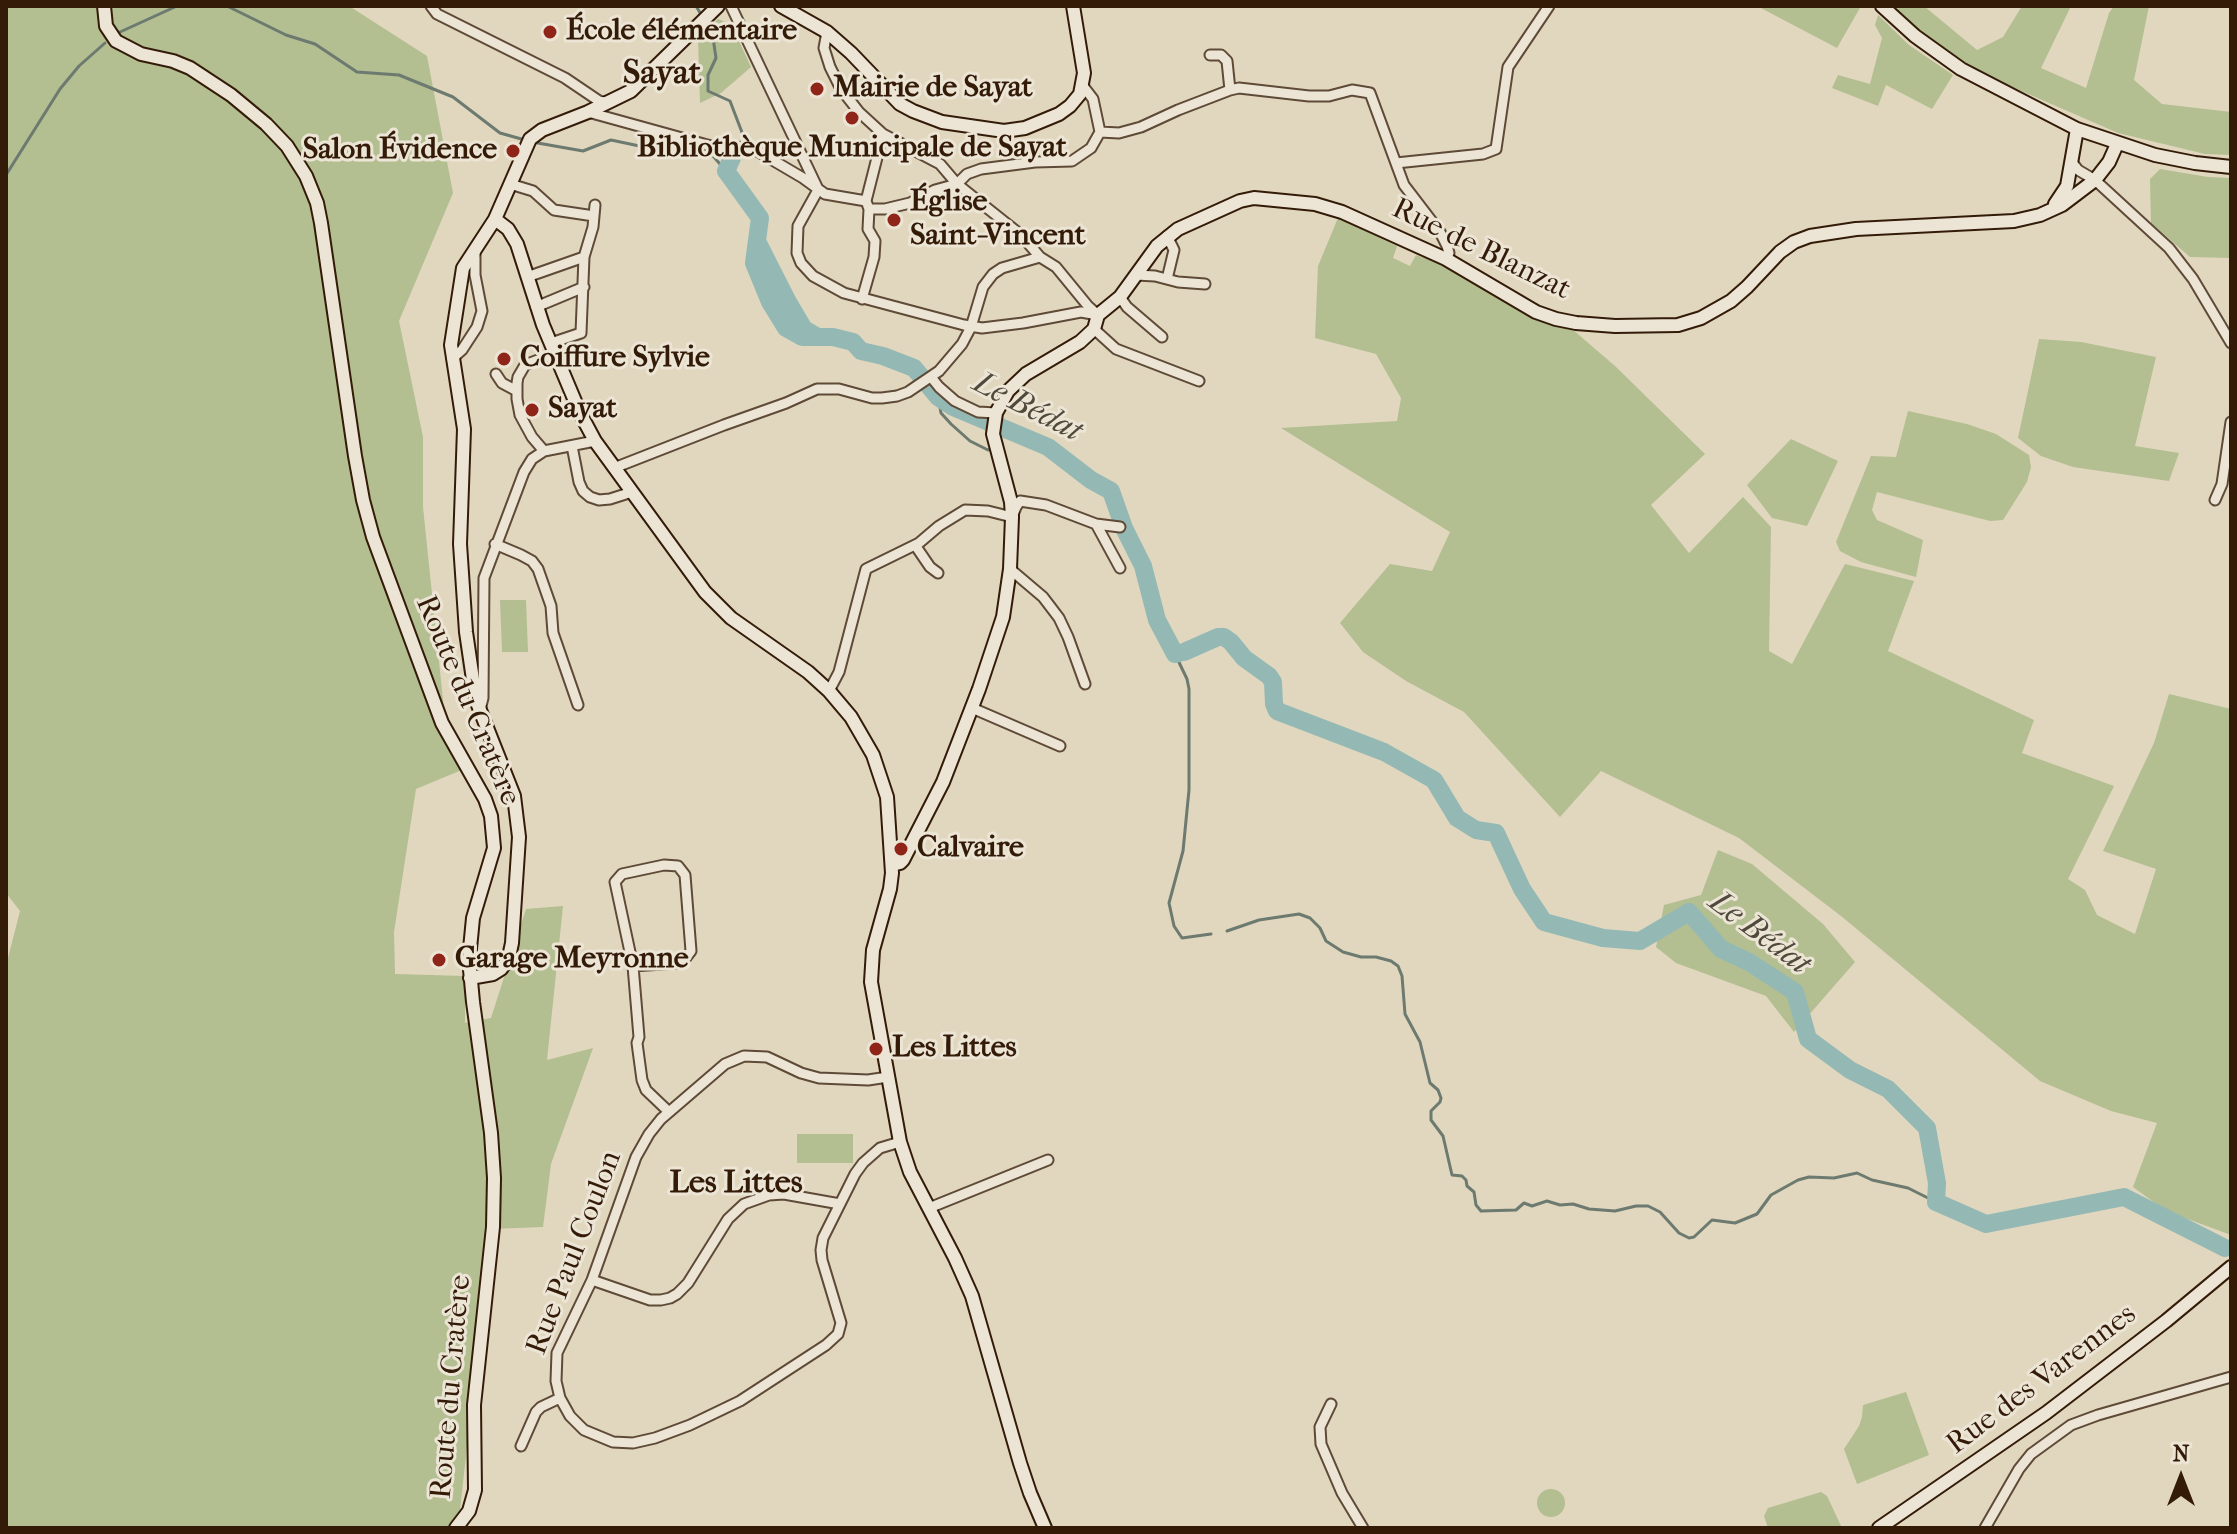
<!DOCTYPE html>
<html>
<head>
<meta charset="utf-8">
<style>
	body { margin:0 }
	#map { position:relative; width:2237px; height:1534px; overflow:hidden; background:#e1d7be; font-family:"IM FELL French Canon",serif }
	canvas { display:block }
	.frame { position:absolute; inset:0; border:8px solid #331b08; pointer-events:none }
	.north { position:absolute; left:2141px; top:1438px; width:80px; height:80px; -webkit-text-stroke:6px #ece5d5; paint-order:stroke; rotate:0deg; font-size:22px; font-weight:700; line-height:32px; text-align:center; color:#331b08 }
	.north::after { content:''; display:block; margin:auto; width:28px; height:36px; background:#331b08; clip-path:polygon(50% 0,100% 100%,50% 72%,0 100%) }
</style>
</head>
<body>
<div id="map">
<canvas width="2237" height="1534"></canvas>
<div class="frame"></div>
<div class="north">N</div>
</div>
<script>
const g = document.querySelector('canvas').getContext('2d');
g.lineJoin = 'round';
function fillPath(path, color) { g.fillStyle = color; g.fill(path, 'evenodd'); }
const shape = rows => new Path2D(rows.map(r => 'M' + r).join(''));
function stroke(path, color, width, dash) { g.strokeStyle = color; g.lineWidth = width; g.lineCap = dash ? 'butt' : 'round'; g.setLineDash(dash || []); g.stroke(path); }
function write(font, color, halo, rows, align = 'center') {
  g.font = font + ' "IM FELL French Canon",serif'; g.lineWidth = 6; g.setLineDash([]); g.textBaseline = 'middle'; g.strokeStyle = halo; g.fillStyle = color; for (const [text, x, y, turn = 0] of rows) {
    g.save(); g.translate(x, y); g.rotate((+turn || 0) * Math.PI / 180); g.textAlign = isNaN(turn) ? turn : align; if (halo) g.strokeText(text, 0, 0); g.fillText(text, 0, 0); g.restore();
  }
}
const green = shape([
	[6,6,349,6,427,56,453,193,399,321,423,437,423,507,446,729,464,769,416,789,394,932,395,974,465,976,465,1023,491,1018,526,909,563,906,547,1060,593,1048,551,1164,543,1227,491,1229,458,1528,6,1528,6,966,20,911,6,893],
	[1757,6,1861,6,1837,48],
	[1890,6,1924,6,1977,50,2003,37,2022,6,2071,6,2041,68,2086,88,2109,13,2114,6,2149,6,2134,80,2162,104,2231,112,2231,155,2205,154,2118,133,1987,76,1946,53],
	[1878,15,1909,45,1953,75,1932,109,1886,85,1878,106,1832,88,1838,75,1870,84,1882,38,1875,25],
	[718,19,731,24,751,67,721,93,700,103,698,37],
	[2160,169,2208,177,2231,178,2231,258,2190,257,2151,223,2150,179],
	[1338,218,1397,246,1393,258,1410,266,1416,255,1452,268,1533,318,1572,329,1615,366,1705,454,1651,505,1689,553,1743,497,1771,527,1769,651,1792,664,1845,564,1914,581,1888,651,2034,720,2022,753,2114,786,2068,879,2085,890,2097,915,2135,934,2156,869,2103,851,2154,743,2169,694,2231,709,2231,1235,2166,1211,2133,1187,2157,1123,2111,1111,2040,1081,1841,916,1739,838,1601,771,1560,817,1464,712,1406,681,1363,652,1340,623,1390,564,1432,571,1450,532,1281,428,1397,421,1401,398,1376,354,1315,338,1318,266],
	[2039,339,2081,342,2156,357,2135,446,2179,453,2169,481,2073,467,2041,456,2018,438],
	[1908,411,1967,424,1996,434,2029,455,2031,467,2027,482,2003,520,1990,521,1877,492,1872,510,1877,520,1923,540,1916,577,1861,562,1840,551,1836,542,1871,456,1896,457],
	[1791,439,1838,461,1807,526,1772,518,1747,485],
	[500,600,526,600,528,652,502,652],
	[1718,850,1752,864,1823,924,1855,962,1794,1032,1766,996,1676,963,1656,947,1664,905,1701,895],
	[797,1134,853,1134,853,1163,797,1163],
	[1906,1392,1929,1455,1857,1484,1844,1449,1859,1426,1862,1417,1863,1405],
	'1537 1503a14 14 0 1 1 28 0a14 14 0 1 1-28 0Z',
	[1821,1492,1827,1496,1842,1528,1768,1528,1764,1516,1768,1508]
]);
const stream = shape([
	[227,6,286,35,315,44,357,72,399,75,453,97,500,133,525,140],
	[696,6,702,16],
	[707,23,712,31,716,58,708,75,708,91,730,101,743,135],
	[120,32,177,6],
	[532,142,583,151,611,140,682,155,713,156,726,171],
	[6,175,60,89,79,66,105,43],
	[938,397,941,413,951,424,970,441,988,450,991,449],
	[1175,654,1187,679,1189,689,1189,790,1183,851,1169,903,1174,926,1182,938,1211,934],
	[1227,931,1259,920,1299,914,1310,918,1320,928,1326,941,1343,952,1361,957,1376,957,1391,961,1398,966,1402,976,1405,1014,1420,1042,1430,1083,1438,1090,1441,1098,1440,1102,1431,1111,1431,1120,1443,1136,1452,1175,1462,1176,1466,1180,1467,1186,1474,1192,1476,1205,1481,1211,1516,1210,1524,1203,1532,1206,1547,1201,1560,1205,1573,1204,1589,1209,1615,1211,1636,1206,1648,1206,1660,1212,1679,1233,1689,1238,1694,1237,1712,1220,1735,1223,1757,1214,1771,1195,1798,1180,1809,1177,1834,1178,1857,1173,1872,1180,1908,1188,1936,1202]
]);
const river = shape([
	[732,158,726,171,760,218,754,263,770,302,786,328,802,337,833,337,853,342,861,351,883,356,914,368,938,397,953,407,1048,447,1091,480,1111,491,1124,528,1143,566,1157,620,1175,654,1179,653],
	[757,241,788,302,804,329,816,336],
	[1184,652,1218,637,1224,637,1231,642,1244,658,1269,676,1273,682,1274,704,1277,711,1384,752,1434,780,1457,818,1476,830,1496,833,1522,889,1544,922,1603,938,1640,941,1689,912,1721,949,1749,962,1795,992,1808,1039,1850,1070,1888,1089,1927,1128,1937,1183,1936,1202,1986,1224,2124,1197,2225,1248]
]);
const street = shape([
	[431,6,437,14,565,78,599,101,608,103],
	[731,6,817,187],
	[827,32,824,48,830,67,841,89,859,112,883,134,940,164,957,184,1021,235,1040,257,1056,267,1088,306,1098,315],
	[1210,55,1221,55,1227,61,1230,90,1239,88,1309,96,1329,96,1352,90,1370,93,1404,185,1440,232,1447,246,1449,253,1446,259],
	[588,112,711,146,752,148,803,178,825,194,866,201,869,209,885,209,910,203,935,190,957,184,967,174,981,169,1035,162,1072,161,1091,148,1100,132,1093,99,1083,86],
	[1100,132,1119,133,1141,127,1178,110,1230,90],
	[2071,161,2078,170,2095,180,2169,248,2193,279,2231,343],
	[1396,163,1483,154,1496,149,1508,67,1549,6],
	[510,184,533,191,554,210,594,216],
	[818,190,798,226,797,253,801,263,813,276,844,293,964,325,982,328,1023,323,1081,312,1098,315],
	[866,201,883,134],
	[1136,275,1155,276,1178,282,1205,284],
	[527,277,584,257],
	[1167,279,1174,250,1167,236],
	[1120,297,1127,307,1162,337],
	[862,299,874,257,875,241,868,229,869,209],
	[536,307,584,287],
	[1094,329,1116,349,1199,381],
	[551,343,581,333,584,257,593,227,595,205],
	[452,359,462,350,477,327,482,311,475,275,475,249],
	[496,374,502,383,517,391],
	[931,377,939,387,955,401,978,412,996,413],
	[572,446,579,482,583,491,590,497,599,500,610,499,632,492],
	[544,451,532,437,520,415,517,399,517,383,518,377,525,365,556,353],
	[614,468,724,425,786,403,817,389,839,389,872,398,882,398,897,396,908,392,939,371,962,344,971,327,983,287,993,274,1002,268,1040,257],
	[2215,500,2222,484,2231,422],
	[1096,524,1120,527],
	[495,544,521,555,532,561,538,569,551,606,553,633,578,705],
	[915,545,930,567,938,573],
	[1010,569,1043,597,1059,618,1068,637,1085,684],
	[829,691,839,672,866,569,919,543,939,526,965,510,988,511,1012,517,1016,507,1020,501,1046,505,1096,524,1120,568],
	[972,708,1060,746],
	[480,710,483,698,484,578,524,472,532,459,544,451,595,441],
	[633,966,678,963,684,960,691,951,685,875,678,866,664,865,622,874,615,882,633,966,639,1037,637,1043,642,1080,646,1090,668,1111],
	[888,1077,868,1080,819,1078,801,1073,767,1057,744,1056,725,1064,661,1119,649,1134,636,1157,592,1280,557,1353,556,1381,560,1398,570,1416,584,1430,613,1442,633,1443,655,1438,690,1425,740,1401,826,1345,838,1334,841,1323,822,1260,821,1250,823,1238,855,1174,863,1163,880,1148,900,1142],
	[929,1208,1048,1160],
	[592,1280,650,1300,661,1300,670,1298,677,1294,688,1283,728,1219,744,1204,769,1195,784,1194,840,1204],
	[1331,1404,1320,1427,1321,1444,1342,1493,1363,1528],
	[521,1446,536,1412,541,1407,560,1398],
	[1985,1528,2019,1469,2031,1454,2071,1425,2098,1415,2231,1377]
]);
const secondary = shape([
	[104,6,106,26,116,41,141,54,173,61,190,68,231,95,266,124,287,146,306,176,317,203,321,223,355,456,363,500,373,537,442,723,485,799,491,816,494,848,473,918,469,959,473,1002,491,1133,494,1178,493,1227,474,1405,475,1490,469,1511,456,1528],
	[781,6,827,32,851,53,900,104,913,111,942,122,1004,131,1025,128,1059,114,1070,106,1080,94,1084,73,1073,6],
	[1882,6,1915,36,1961,69,2077,129,2155,155,2195,163,2231,167],
	[2055,204,2067,186,2077,129],
	[495,219,508,229,517,244,543,325,580,413,595,441,705,592,731,618,808,672,829,691,851,717,873,755,887,797,892,873,890,889,873,950,871,982,900,1142,910,1172,955,1258,972,1296,1020,1463,1030,1493,1045,1528],
	[892,865,900,863,903,860,943,782,979,689,1003,617,1010,569,1012,517,1011,502,993,434,996,413,1008,391,1026,374,1080,342,1094,329,1098,315,1120,297,1157,246,1178,229,1240,201,1254,198,1315,204,1342,212,1446,259,1536,312,1556,319,1576,323,1615,326,1678,325,1701,318,1731,301,1747,287,1780,252,1794,242,1810,236,1856,229,2014,221,2040,215,2062,205,2095,180,2109,162,2117,144],
	[470,978,493,974,501,969,509,957,512,943,519,837,514,796,476,700,466,632,460,544,464,429,451,345,463,268,495,219,530,139,542,130,588,112,631,91,718,6],
	[1879,1528,2046,1413,2166,1321,2231,1267]
]);
const markers = [
	[550,32,8,"#8f2418"],
	[817,89,8,"#8f2418"],
	[852,118,8,"#8f2418"],
	[513,151,8,"#8f2418"],
	[894,220,8,"#8f2418"],
	[504,359,8,"#8f2418"],
	[532,410,8,"#8f2418"],
	[901,849,8,"#8f2418"],
	[439,960,8,"#8f2418"],
	[876,1049,8,"#8f2418"]
];
const poiNames = [
	["École élémentaire",566,32],
	["Mairie de Sayat",833,89],
	["Bibliothèque Municipale de Sayat",852,149,"center"],
	["Salon Évidence",497,151,"right"],
	["Église",910,203],
	["Saint-Vincent",910,237],
	["Coiffure Sylvie",520,359],
	["Sayat",548,410],
	["Calvaire",917,849],
	["Garage Meyronne",455,960],
	["Les Littes",892,1049]
];
const streetNames = [
	["Rue de Blanzat",1481,250,26],
	["Route du Cratère",467,701,67],
	["Rue Paul Coulon",575,1253,-69],
	["Rue des Varennes",2042,1380,-37],
	["Route du Cratère",452,1387,-85]
];
const waterNames = [
	["Le Bédat",1027,408,27],
	["Le Bédat",1759,934,37]
];
const neighbourhoodNames = [
	["Les Littes",736,1184]
];
const quarterNames = [
	["Sayat",662,75]
];
fillPath(green, '#b3be91');
stroke(stream, '#6d7a70', 3);
stroke(river, '#94b9b5', 18);
stroke(street, '#5e4a36', 13);
stroke(secondary, '#331b08', 16);
stroke(street, '#ece5d5', 9);
stroke(secondary, '#ece5d5', 12);
for (const [x, y, r, color] of markers) { const dot = new Path2D(); dot.arc(x, y, r, 0, 2 * Math.PI); g.fillStyle = color; g.fill(dot); stroke(dot, '#ece5d5', 3); }
write('bold 30px', '#331b08', '#ece5d5', poiNames, 'left');
write('30px', '#331b08', '#ece5d5', streetNames);
write('italic 32px', '#504a3c', '#ece5d5', waterNames);
write('bold 32px', '#331b08', '#ece5d5', neighbourhoodNames);
write('bold 34px', '#331b08', '#ece5d5', quarterNames);
</script>
</body>
</html>
